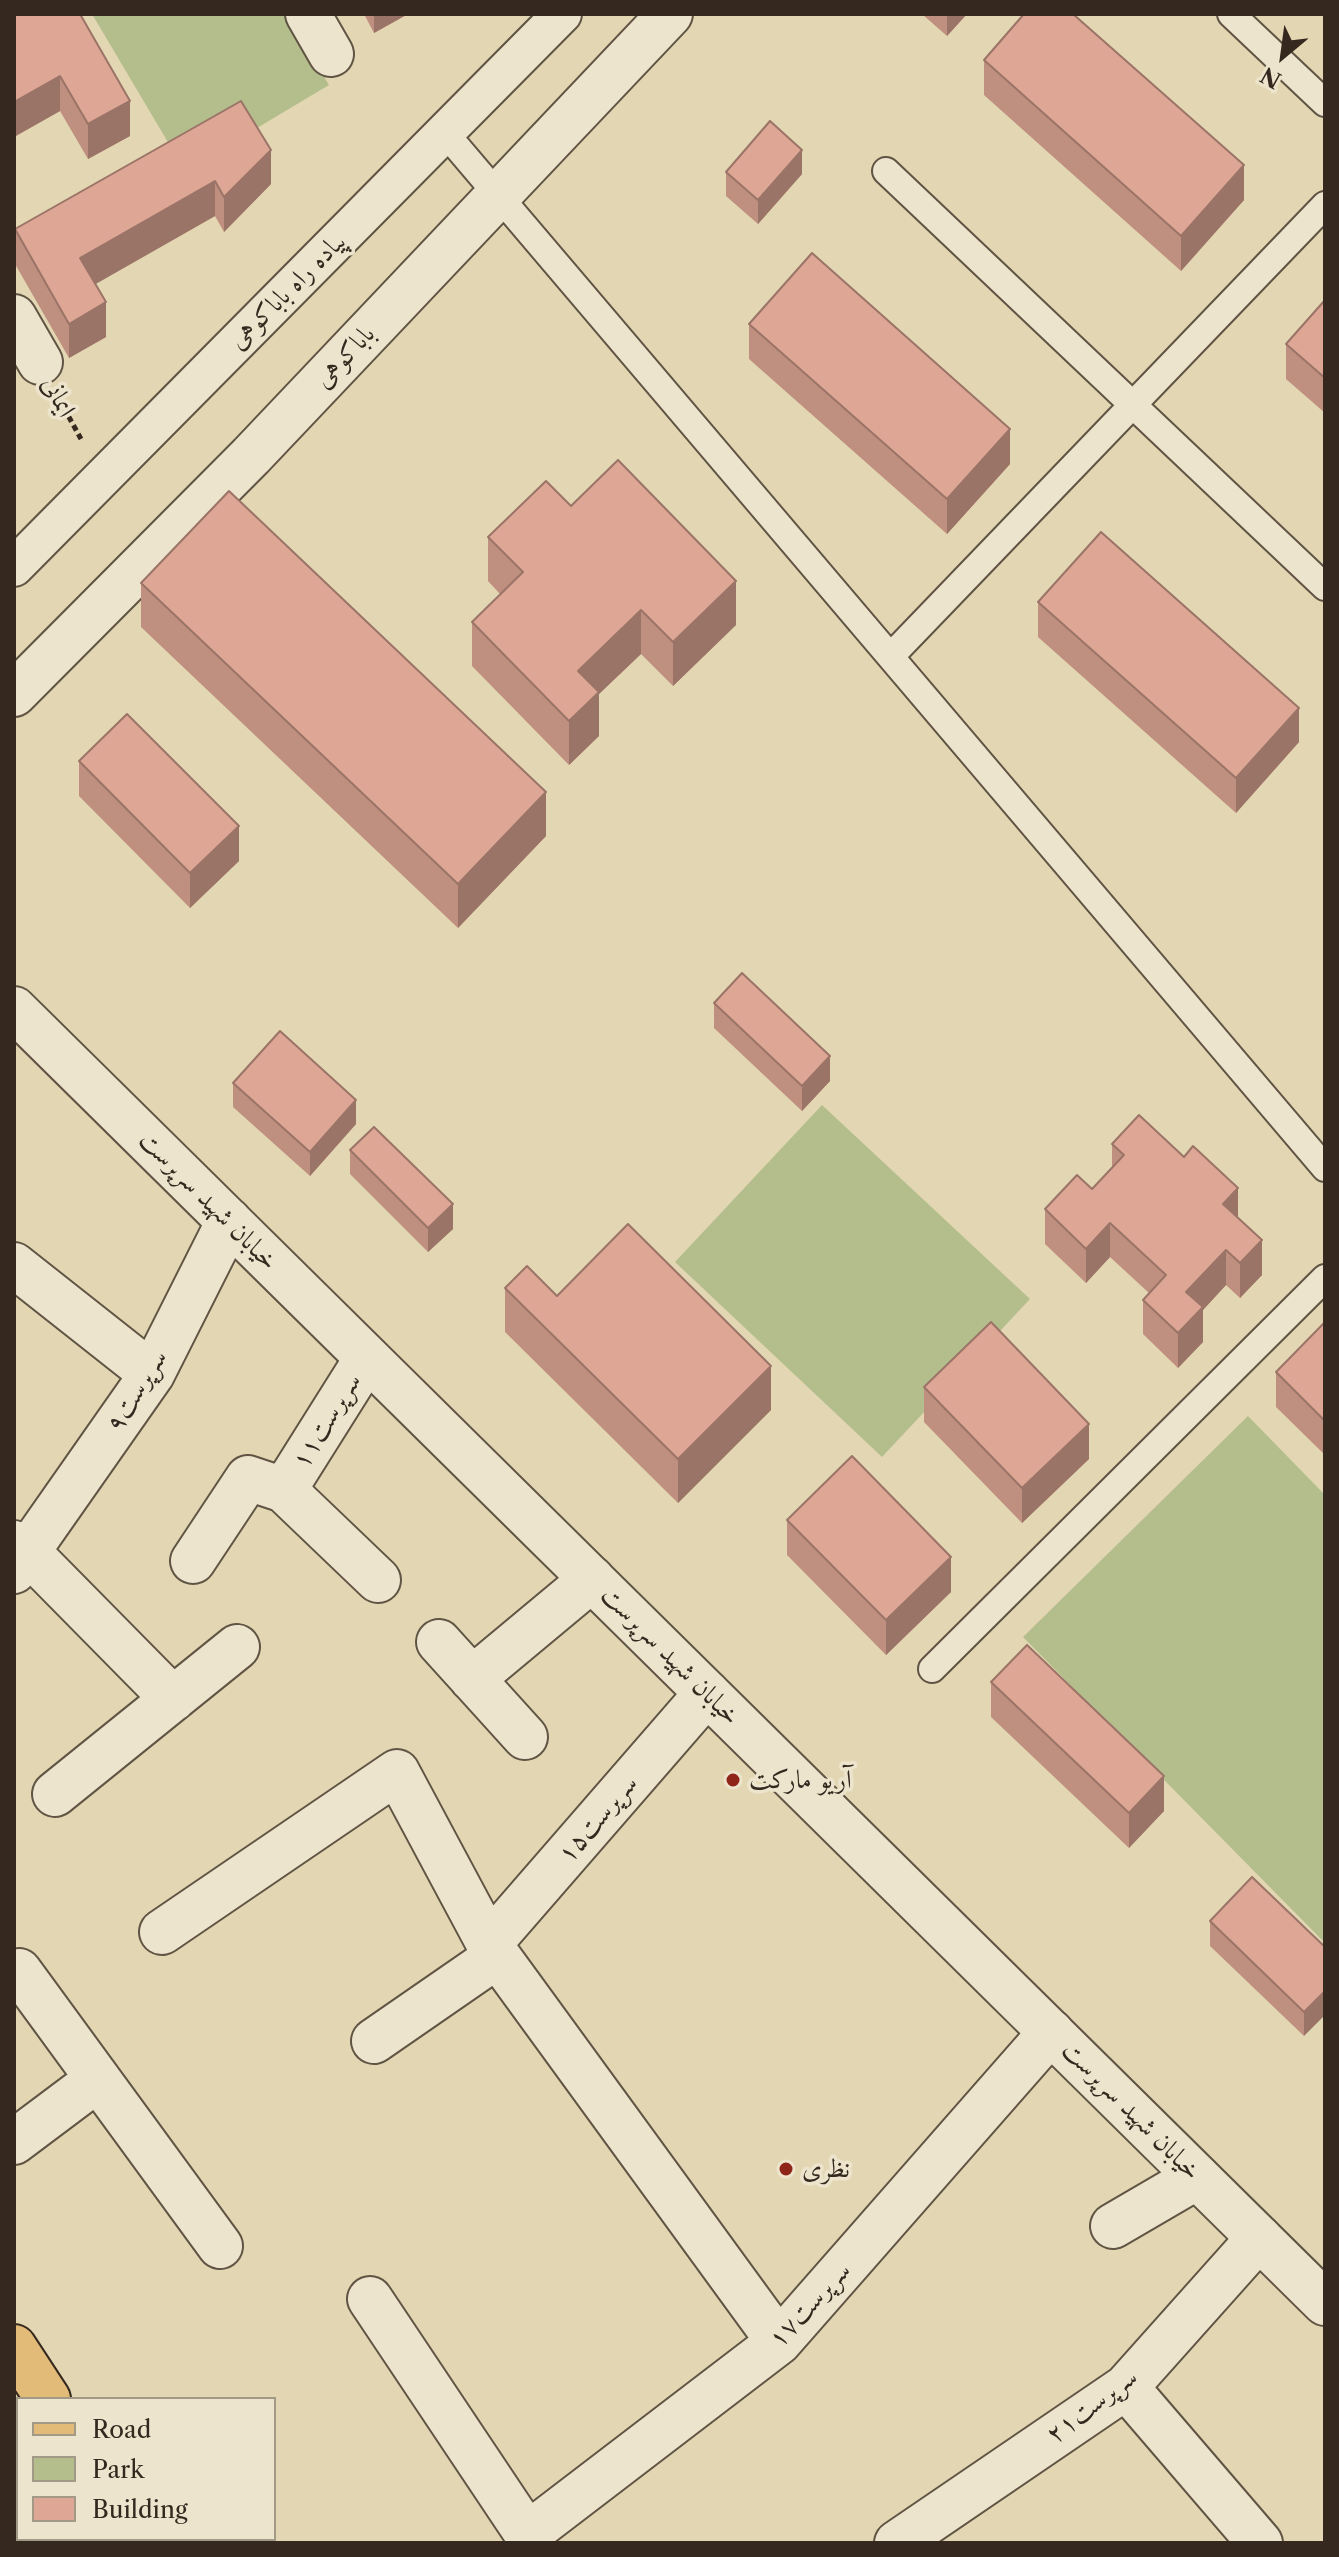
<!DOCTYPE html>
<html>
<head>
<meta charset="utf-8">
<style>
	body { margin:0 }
	#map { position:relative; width:1339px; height:2557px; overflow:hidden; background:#e3d6b2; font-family:"Libre Caslon Text",serif }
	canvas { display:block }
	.frame { position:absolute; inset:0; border:16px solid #35291f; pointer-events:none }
	.legend { position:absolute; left:16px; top:2397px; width:260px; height:144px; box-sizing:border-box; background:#ede4cd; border:2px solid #a39987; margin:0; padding:10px 14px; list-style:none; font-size:24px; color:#35291f }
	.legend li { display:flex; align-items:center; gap:16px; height:40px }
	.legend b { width:40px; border:2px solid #a39987 }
	.north { position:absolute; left:1243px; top:16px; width:80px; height:80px; -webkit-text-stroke:6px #ede4cd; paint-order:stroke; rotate:209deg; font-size:22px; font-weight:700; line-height:32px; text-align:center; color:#35291f }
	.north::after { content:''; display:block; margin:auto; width:28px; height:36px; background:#35291f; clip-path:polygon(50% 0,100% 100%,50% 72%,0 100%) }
</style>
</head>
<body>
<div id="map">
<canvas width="1339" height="2557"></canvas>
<div class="frame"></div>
<ul class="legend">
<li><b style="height:10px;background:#e2bb79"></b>Road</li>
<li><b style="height:22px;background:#b4be8c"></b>Park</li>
<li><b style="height:22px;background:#dea694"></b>Building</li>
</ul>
<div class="north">N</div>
</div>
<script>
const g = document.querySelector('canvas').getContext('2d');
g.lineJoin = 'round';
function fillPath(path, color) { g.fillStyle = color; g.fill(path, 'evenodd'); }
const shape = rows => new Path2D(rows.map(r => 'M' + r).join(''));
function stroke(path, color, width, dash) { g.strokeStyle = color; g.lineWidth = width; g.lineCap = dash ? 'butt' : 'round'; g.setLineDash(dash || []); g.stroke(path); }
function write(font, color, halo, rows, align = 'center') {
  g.font = font + ' "Libre Caslon Text",Amiri,serif'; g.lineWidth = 7; g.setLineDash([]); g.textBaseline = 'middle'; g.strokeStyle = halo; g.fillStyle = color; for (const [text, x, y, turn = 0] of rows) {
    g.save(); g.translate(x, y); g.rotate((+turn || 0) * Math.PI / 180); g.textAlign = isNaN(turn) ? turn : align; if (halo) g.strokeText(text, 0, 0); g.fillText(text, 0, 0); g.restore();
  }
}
const green = shape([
	[92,14,286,14,329,85,185,171],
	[822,1105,1030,1299,882,1457,675,1262],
	[1248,1416,1325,1495,1325,1943,1023,1637]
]);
const path = shape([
	[59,399,81,439]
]);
const service = shape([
	[1231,14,1325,103],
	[446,134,1325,1168],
	[886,171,1325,587],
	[891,656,1325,205],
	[932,1669,1325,1278]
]);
const pedestrian = shape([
	[14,567,562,14]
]);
const minor = shape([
	[308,14,331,54],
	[14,317,40,362],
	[14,1265,152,1374],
	[284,1490,378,1580],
	[14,1543,28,1552,173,1699],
	[193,1561,248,1478,284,1490,367,1358],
	[14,1571,152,1374,229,1221],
	[439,1642,525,1737],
	[472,1679,592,1579],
	[55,1794,237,1647],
	[162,1932,397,1772,489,1944,779,2342],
	[489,1944,707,1693],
	[19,1971,220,2246],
	[374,2041,497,1956],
	[14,2142,98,2079],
	[1113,2226,1197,2177],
	[370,2299,533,2543],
	[1126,2387,1260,2543],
	[528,2534,779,2342,1051,2032],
	[897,2543,1126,2387,1259,2238]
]);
const tertiary = shape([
	[14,694,251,456,670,14],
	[14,1009,1325,2303]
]);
const primary = shape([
	[14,2347,48,2399],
	[14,2521,18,2527],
	[139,2539,142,2543]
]);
const wall = shape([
	[14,14,130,136,88,159,60,111,14,137],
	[364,14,408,14,374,33],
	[922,14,967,14,947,36],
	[984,60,1244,200,1181,271,984,95],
	[241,101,271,184,224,232,215,216,95,284,106,337,69,358,15,264,15,229],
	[726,172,802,174,758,224,726,196],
	[1325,300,1325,413,1286,379,1286,344],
	[749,324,1010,464,947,534,749,359],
	[571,506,736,625,673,686,641,654,599,694,599,736,569,765,472,666,472,622,500,594,488,581,488,537],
	[141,583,546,836,458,928,141,627],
	[1038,602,1299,742,1236,813,1038,637],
	[79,761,239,861,190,908,79,796],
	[714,1003,830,1081,802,1111,714,1028],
	[233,1083,356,1124,310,1176,233,1107],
	[1112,1144,1238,1219,1262,1275,1240,1298,1226,1285,1203,1310,1203,1342,1178,1368,1143,1334,1143,1300,1149,1293,1110,1257,1086,1283,1045,1244,1045,1209,1092,1189,1112,1167],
	[350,1150,453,1229,428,1252,350,1174],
	[505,1288,557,1296,771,1410,678,1503,505,1332],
	[1325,1322,1325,1455,1276,1407,1276,1372],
	[924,1387,1089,1459,1022,1523,924,1422],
	[787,1520,951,1592,886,1655,787,1555],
	[991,1682,1164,1811,1129,1848,991,1717],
	[1210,1921,1325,1947,1304,2036,1210,1946]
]);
const shadedWall = shape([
	[374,14,408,14,374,33],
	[947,14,967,14,947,36],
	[60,76,60,111,14,137,14,102],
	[130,101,130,136,88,159,88,124],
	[271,150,271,184,224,232,224,197],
	[802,150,802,174,758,224,758,200],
	[1244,165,1244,200,1181,271,1181,236],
	[215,181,215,216,80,293,80,258],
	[106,302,106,337,69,358,69,324],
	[1010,429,1010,464,947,534,947,499],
	[736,581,736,625,673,686,673,642],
	[641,610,641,654,599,694,599,736,569,765,569,721,578,671],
	[1299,708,1299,742,1236,813,1236,778],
	[546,792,546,836,458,928,458,884],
	[239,826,239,861,190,908,190,873],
	[830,1056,830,1081,802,1111,802,1086],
	[356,1100,356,1124,310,1176,310,1152],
	[1238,1188,1238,1223,1223,1204],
	[453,1204,453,1229,428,1252,428,1228],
	[1110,1223,1110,1257,1086,1283,1086,1249],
	[1262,1240,1262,1275,1240,1298,1240,1263],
	[1226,1250,1226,1285,1203,1310,1203,1342,1178,1368,1178,1333,1186,1292],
	[771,1366,771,1410,678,1503,678,1459],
	[1089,1424,1089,1459,1022,1523,1022,1488],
	[951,1557,951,1592,886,1655,886,1620],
	[1164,1776,1164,1811,1129,1848,1129,1813],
	[1325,1991,1325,2015,1304,2036,1304,2012]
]);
const building = shape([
	[14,14,80,14,130,101,88,124,60,76,14,102,14,14],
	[1024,14,1073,14,1244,165,1181,236,984,60,1024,14],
	[241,101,271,150,224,197,215,181,80,258,106,302,69,324,15,229,241,101],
	[770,121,802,150,758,200,726,172,770,121],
	[812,253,1010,429,947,499,749,324,812,253],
	[1325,300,1325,378,1286,344,1325,300],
	[618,460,736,581,673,642,641,610,578,671,599,692,569,721,472,622,523,572,488,537,546,481,571,506,618,460],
	[229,491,546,792,458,884,141,583,229,491],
	[1101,532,1299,708,1236,778,1038,602,1101,532],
	[127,714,239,826,190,873,79,761,127,714],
	[742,973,830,1056,802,1086,714,1003,742,973],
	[280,1031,356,1100,310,1152,233,1083,280,1031],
	[1139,1115,1184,1157,1193,1146,1238,1188,1223,1204,1262,1240,1240,1263,1226,1250,1186,1292,1203,1307,1178,1333,1143,1300,1166,1275,1110,1223,1086,1249,1045,1209,1077,1175,1092,1189,1124,1155,1112,1144,1139,1115],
	[374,1127,453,1204,428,1228,350,1150,374,1127],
	[628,1224,771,1366,678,1459,505,1288,527,1266,557,1296,628,1224],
	[991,1322,1089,1424,1022,1488,924,1387,991,1322],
	[1325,1322,1325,1421,1276,1372,1325,1322],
	[852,1456,951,1557,886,1620,787,1520,852,1456],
	[1027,1645,1164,1776,1129,1813,991,1682,1027,1645],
	[1252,1877,1325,1947,1325,1991,1304,2012,1210,1921,1252,1877]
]);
const markers = [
	[733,1780,8,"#8f2418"],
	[786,2169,8,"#8f2418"]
];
const streetNames = [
	["پیاده راه باباکوهی",288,291,-45],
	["باباکوهی",345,357,-47],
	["ایمانی",58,397,62],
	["خیابان شهید سرپرست",208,1201,45],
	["سرپرست۹",137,1391,-58],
	["سرپرست۱۱",327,1421,-58],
	["خیابان شهید سرپرست",670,1656,45],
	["سرپرست۱۵",598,1819,-49],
	["خیابان شهید سرپرست",1131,2111,45],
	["سرپرست۱۷",810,2305,-47],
	["سرپرست۲۱",1092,2406,-37]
];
const poiNames = [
	["آریو مارکت",749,1780],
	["نظری",802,2169]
];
fillPath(green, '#b4be8c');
stroke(service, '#605444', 30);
stroke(pedestrian, '#605444', 42);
stroke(minor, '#605444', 48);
stroke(tertiary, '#605444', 48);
stroke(primary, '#35291f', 48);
stroke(path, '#35291f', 5, [6, 4]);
stroke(service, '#ede4cd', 26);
stroke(pedestrian, '#ede4cd', 38);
stroke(minor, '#ede4cd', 44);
stroke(tertiary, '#ede4cd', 44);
stroke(primary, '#e2bb79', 44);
fillPath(wall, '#bf8f7f');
fillPath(shadedWall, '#9b7468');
fillPath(building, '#dea694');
stroke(building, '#9b7468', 2);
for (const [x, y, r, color] of markers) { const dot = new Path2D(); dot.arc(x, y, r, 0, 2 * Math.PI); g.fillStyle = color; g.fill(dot); stroke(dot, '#ede4cd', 3); }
write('26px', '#35291f', '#ede4cd', streetNames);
write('26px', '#35291f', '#ede4cd', poiNames, 'left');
</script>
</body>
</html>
